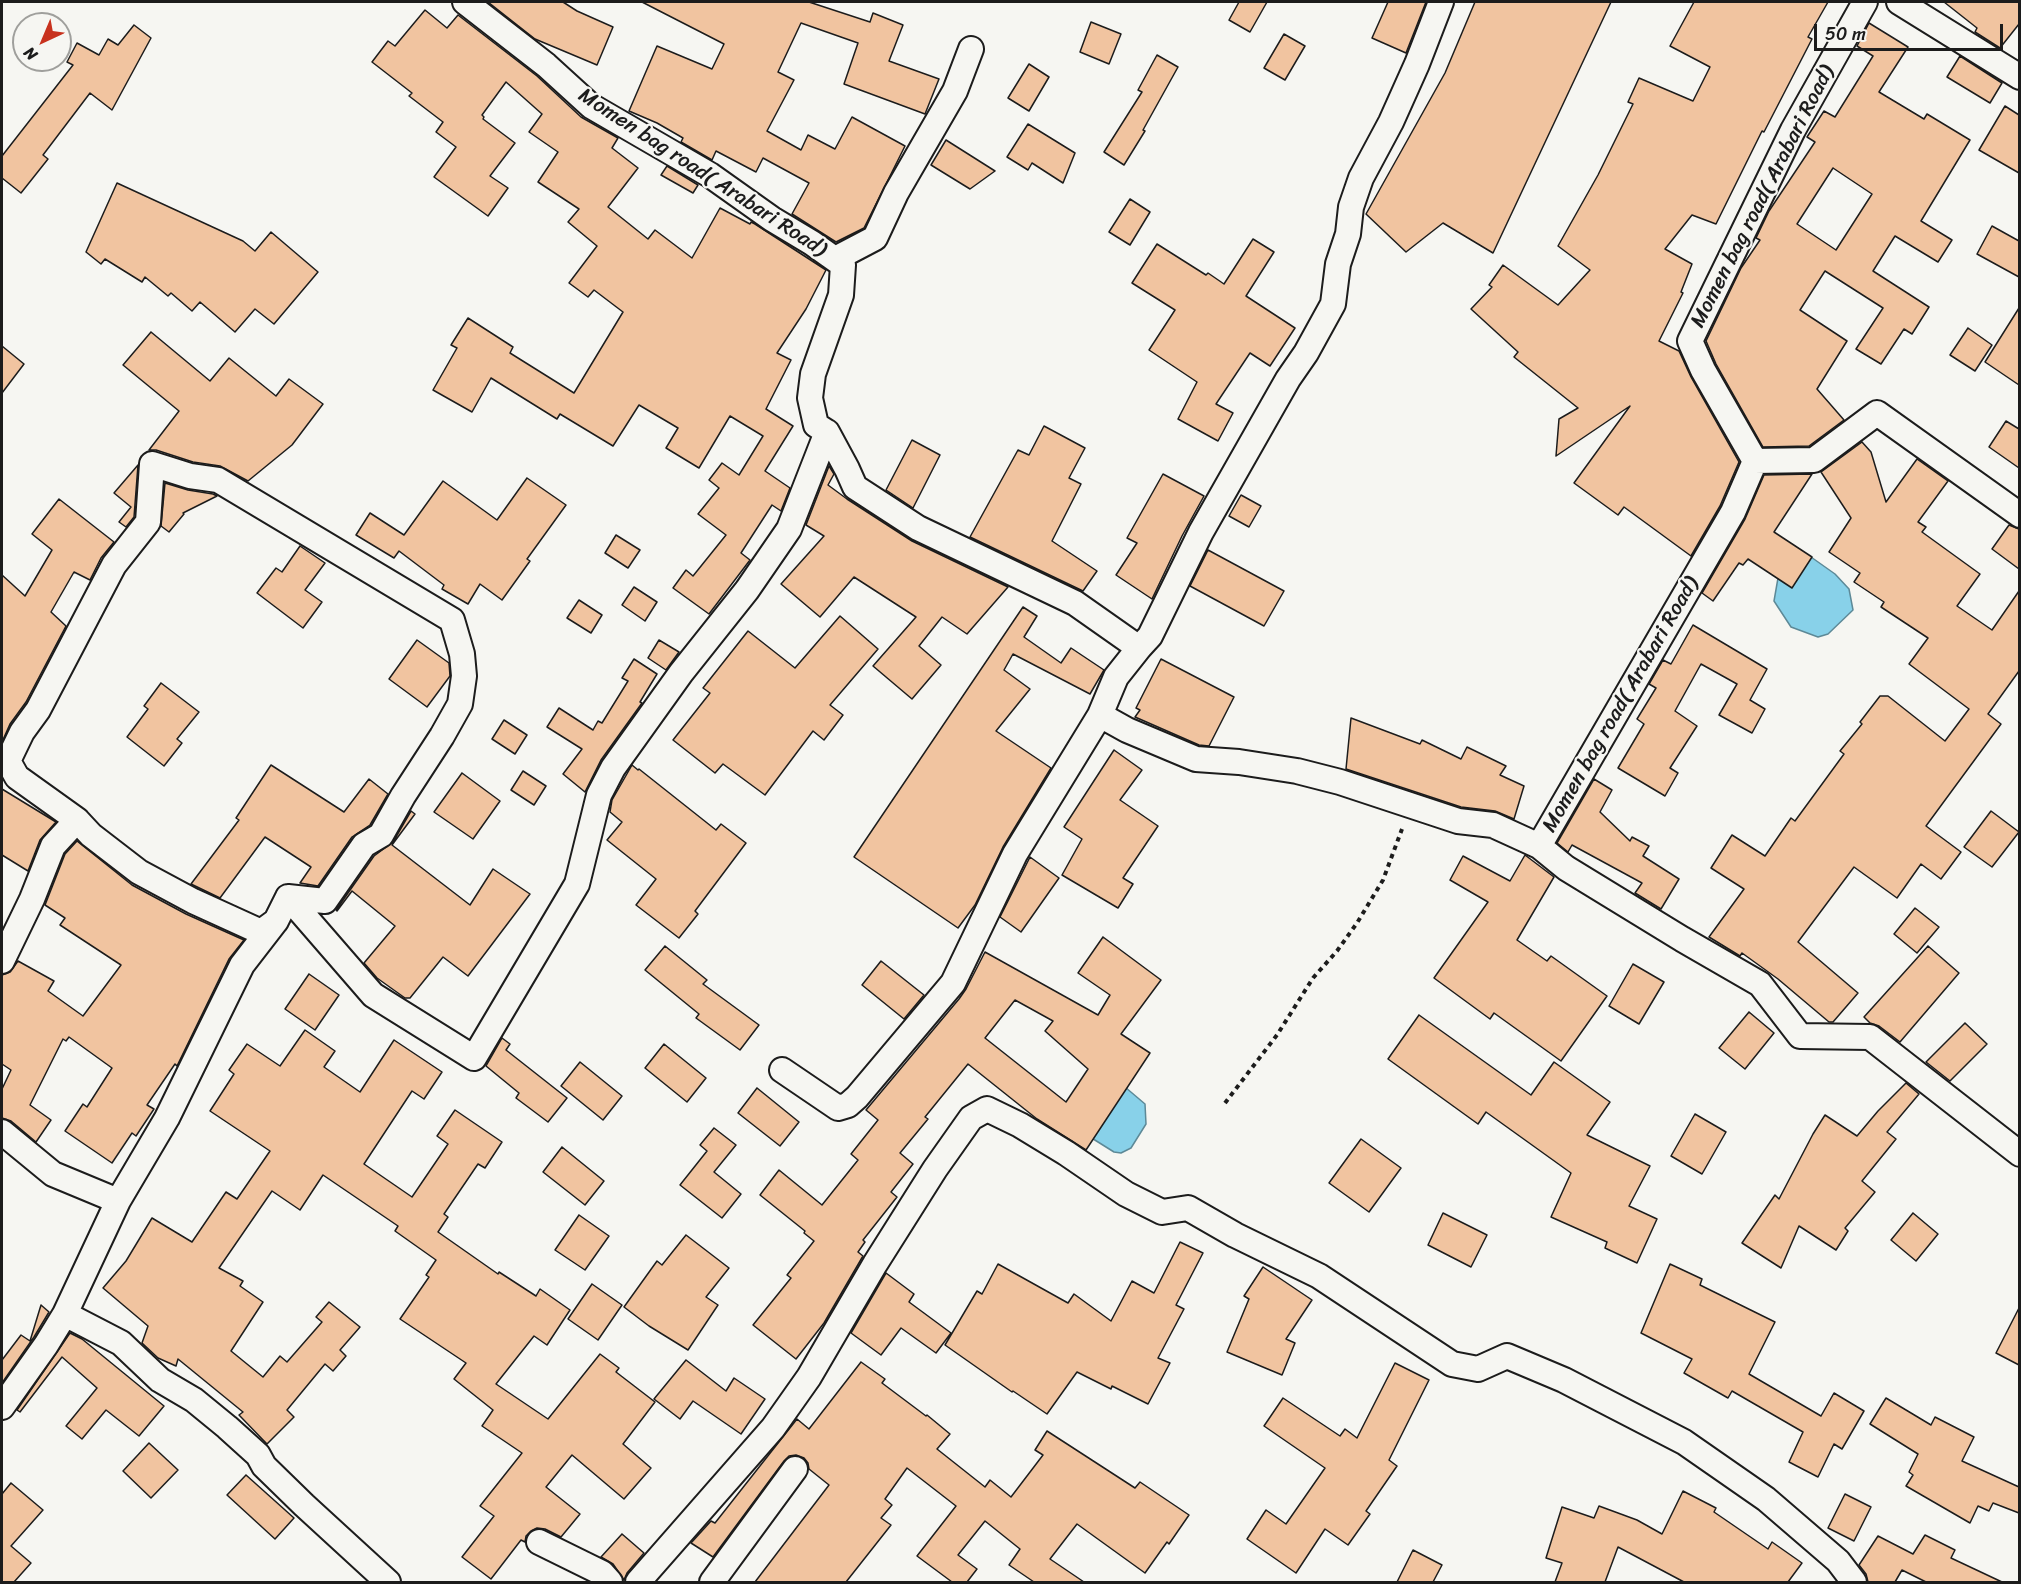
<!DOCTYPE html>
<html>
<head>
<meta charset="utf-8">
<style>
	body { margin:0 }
	#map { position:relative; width:2021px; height:1584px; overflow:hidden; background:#f6f6f2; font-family:Sriracha,sans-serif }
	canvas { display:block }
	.frame { position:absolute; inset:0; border:3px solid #1c1c1c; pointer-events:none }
	.north { position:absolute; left:12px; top:12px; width:60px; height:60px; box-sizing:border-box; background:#f6f6f2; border:2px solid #9f9f9c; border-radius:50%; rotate:224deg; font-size:16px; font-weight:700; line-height:24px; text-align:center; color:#1c1c1c }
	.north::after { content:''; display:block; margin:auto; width:21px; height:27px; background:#c8321e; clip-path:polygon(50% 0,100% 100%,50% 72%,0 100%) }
	.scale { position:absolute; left:1814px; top:24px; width:189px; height:27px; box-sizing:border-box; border:3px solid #1c1c1c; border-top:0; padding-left:8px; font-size:18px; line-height:21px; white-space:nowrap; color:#1c1c1c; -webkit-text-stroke:4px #f6f6f2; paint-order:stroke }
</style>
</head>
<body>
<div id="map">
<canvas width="2021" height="1584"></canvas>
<div class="frame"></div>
<div class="north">N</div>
<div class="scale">50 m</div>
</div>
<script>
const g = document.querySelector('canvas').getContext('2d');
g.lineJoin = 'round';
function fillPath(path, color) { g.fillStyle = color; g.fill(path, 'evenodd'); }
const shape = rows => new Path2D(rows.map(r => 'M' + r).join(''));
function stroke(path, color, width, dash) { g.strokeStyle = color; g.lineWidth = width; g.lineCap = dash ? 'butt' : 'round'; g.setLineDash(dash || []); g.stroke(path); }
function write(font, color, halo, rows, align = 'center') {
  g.font = font + ' Sriracha,sans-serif'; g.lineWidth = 4.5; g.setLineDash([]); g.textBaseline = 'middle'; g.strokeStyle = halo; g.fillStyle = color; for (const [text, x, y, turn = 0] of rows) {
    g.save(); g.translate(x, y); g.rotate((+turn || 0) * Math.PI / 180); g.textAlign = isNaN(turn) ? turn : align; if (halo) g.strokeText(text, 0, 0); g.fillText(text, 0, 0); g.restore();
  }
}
const water = shape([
	[1811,557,1835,574,1849,589,1853,610,1828,634,1818,637,1791,627,1774,601,1778,578,1811,557],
	[1125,1087,1145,1104,1146,1124,1131,1148,1121,1153,1114,1152,1090,1137,1125,1087]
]);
const building = shape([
	[488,2,563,2,577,11,613,27,597,65,535,39,488,2],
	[642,2,809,2,870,22,873,13,903,25,889,61,939,79,925,114,844,84,858,43,801,23,778,72,794,80,767,131,801,150,808,135,835,149,852,117,905,146,864,228,836,242,792,214,809,183,763,158,756,172,716,151,712,160,681,142,683,138,657,123,629,111,657,46,712,69,724,44,642,2],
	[1239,2,1267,2,1250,32,1229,20,1239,2],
	[1388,2,1426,2,1406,53,1372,38,1388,2],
	[1475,2,1611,2,1493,253,1443,223,1406,252,1366,214,1445,73,1475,2],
	[1694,2,1828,2,1808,37,1812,39,1764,132,1762,131,1716,224,1692,215,1665,249,1692,264,1681,292,1683,293,1659,341,1679,351,1691,377,1739,462,1720,506,1691,556,1624,507,1618,515,1574,483,1630,406,1556,456,1559,419,1578,408,1514,357,1518,352,1471,309,1492,287,1489,285,1503,265,1558,305,1590,270,1558,246,1598,175,1633,104,1628,102,1639,78,1693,101,1710,67,1670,46,1694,2],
	[1944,2,2019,2,2019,24,2000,48,1975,32,1977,28,1944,2],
	[425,10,447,28,458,15,537,76,581,117,618,138,612,148,638,168,608,207,648,239,655,230,692,258,720,208,750,224,751,222,755,224,826,270,806,309,777,353,791,360,766,409,793,426,765,471,790,488,781,511,772,505,741,553,750,560,709,614,673,588,686,570,693,576,726,535,698,514,719,488,709,480,722,463,739,475,763,436,730,416,699,468,666,448,678,428,639,405,613,446,560,414,557,419,491,378,472,412,433,390,457,348,451,345,468,318,513,347,510,353,574,393,623,312,594,290,588,297,569,283,597,246,568,222,579,209,538,182,558,152,529,132,542,114,506,82,482,115,484,117,483,119,515,143,490,176,508,188,488,216,434,177,456,147,436,132,443,122,409,96,412,93,372,62,388,41,395,46,425,10],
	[1091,22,1121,34,1109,64,1080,52,1091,22],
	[1869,23,1908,47,1879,92,1924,119,1927,114,1970,140,1921,221,1952,240,1938,262,1895,236,1873,271,1929,307,1912,334,1904,329,1881,364,1856,349,1883,308,1825,271,1800,310,1847,341,1817,389,1844,420,1809,446,1763,447,1716,364,1706,341,1741,268,1760,240,1756,238,1769,211,1815,142,1807,137,1824,111,1835,117,1873,56,1857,46,1869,23],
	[1833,168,1872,194,1836,250,1797,224,1833,168],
	[134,25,151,38,112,110,90,93,43,155,48,159,21,193,2,178,2,156,73,65,67,62,77,43,99,55,108,39,118,45,134,25],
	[1284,34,1305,46,1285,80,1264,68,1284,34],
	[1157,55,1178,67,1143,130,1145,131,1124,165,1104,152,1142,92,1138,90,1157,55],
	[1960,56,2002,83,1990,103,1947,77,1960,56],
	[1029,64,1049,77,1029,111,1008,98,1029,64],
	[2005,106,2019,115,2019,173,1979,150,2005,106],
	[1028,124,1075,153,1063,183,1032,163,1028,170,1007,157,1028,124],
	[946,140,995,171,970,189,931,165,946,140],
	[667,166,698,185,693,193,661,175,667,166],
	[117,183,243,241,255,251,271,232,318,272,274,324,255,309,235,332,200,302,192,311,171,293,168,296,145,277,142,282,105,259,101,264,86,252,117,183],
	[1130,199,1150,212,1130,245,1109,232,1130,199],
	[1992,226,2019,241,2019,277,1977,254,1992,226],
	[1253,239,1274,252,1246,296,1295,328,1270,366,1250,353,1216,404,1233,413,1218,441,1178,419,1197,382,1149,350,1175,310,1132,283,1157,244,1206,275,1208,273,1224,284,1253,239],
	[2019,308,2019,385,1985,362,2019,308],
	[1968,328,1992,345,1975,371,1950,355,1968,328],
	[151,332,210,381,229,358,276,396,289,379,323,404,292,445,248,481,220,466,193,462,156,450,149,450,179,411,123,365,151,332],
	[2,346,24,364,2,393,2,346],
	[2006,421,2019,429,2019,468,1989,447,2006,421],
	[1044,426,1085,448,1069,478,1081,484,1052,541,1097,571,1083,591,970,537,1018,450,1029,455,1044,426],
	[912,440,940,455,913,508,886,490,912,440],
	[1862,442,1871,452,1886,502,1917,459,1948,481,1918,522,1926,527,1922,532,1980,574,1957,606,1992,630,2019,591,2019,671,1988,714,2001,724,1926,826,1961,852,1941,879,1921,864,1897,898,1854,867,1798,942,1858,993,1833,1022,1829,1022,1778,979,1742,953,1740,956,1709,937,1744,889,1711,868,1732,835,1765,856,1791,818,1795,821,1844,754,1840,751,1862,724,1860,722,1880,696,1888,696,1945,741,1969,709,1909,664,1928,638,1881,607,1884,602,1854,582,1860,573,1829,552,1851,518,1821,472,1862,442],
	[138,465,134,517,126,527,119,522,131,507,114,493,138,465],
	[829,466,834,474,828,485,847,499,912,541,1008,587,967,634,942,617,919,646,941,665,912,699,873,666,916,617,854,577,820,617,781,584,824,536,806,525,829,466],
	[1163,474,1204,496,1182,536,1152,599,1116,575,1137,543,1127,538,1163,474],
	[1812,474,1774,532,1812,557,1792,588,1748,559,1743,565,1739,563,1713,601,1702,593,1745,519,1764,475,1812,474],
	[527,478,566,505,527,559,530,561,502,600,480,584,468,604,442,589,444,585,399,551,394,558,356,535,370,513,404,535,443,481,497,520,527,478],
	[165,483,188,490,213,494,217,496,183,513,184,514,169,532,161,526,165,483],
	[1241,495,1261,506,1249,527,1229,516,1241,495],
	[59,499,114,542,101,558,90,580,74,572,51,612,66,626,26,702,10,724,2,742,2,575,25,596,52,550,32,534,59,499],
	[2009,525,2019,529,2019,569,1992,549,2009,525],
	[616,535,640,550,628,568,605,553,616,535],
	[300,546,325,563,305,590,322,602,303,628,257,593,276,568,282,572,300,546],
	[1208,550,1284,591,1264,626,1190,586,1208,550],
	[634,587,657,602,645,621,622,605,634,587],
	[579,600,602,615,591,633,567,618,579,600],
	[1023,607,1037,616,1024,637,1061,663,1071,648,1104,670,1090,694,1013,654,1004,670,1030,689,996,731,1051,768,1003,847,975,905,958,928,854,857,1023,607],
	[840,616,878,649,830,705,843,715,824,740,813,731,765,795,723,764,715,773,673,740,710,693,703,688,748,631,795,668,840,616],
	[1693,625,1767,669,1750,700,1765,709,1752,733,1719,715,1737,684,1701,664,1675,711,1697,726,1670,768,1678,773,1665,796,1618,768,1644,724,1637,719,1656,688,1649,684,1663,660,1671,664,1693,625],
	[417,640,449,663,450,676,427,707,389,679,417,640],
	[659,640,679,652,666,670,648,658,659,640],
	[634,659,657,674,640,702,642,703,601,760,585,792,563,774,582,749,547,727,559,708,593,730,598,721,602,723,628,681,622,678,634,659],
	[1161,659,1234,697,1209,746,1199,745,1135,717,1140,710,1136,708,1161,659],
	[161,683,199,712,177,739,182,743,164,766,127,737,148,709,144,706,161,683],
	[1351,718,1420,744,1422,740,1461,759,1467,747,1506,766,1500,775,1524,786,1514,819,1495,811,1461,807,1346,769,1351,718],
	[504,720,527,735,515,754,492,739,504,720],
	[1114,750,1142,770,1120,800,1158,826,1123,878,1133,884,1118,908,1062,875,1082,839,1064,827,1114,750],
	[271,765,344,812,369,779,388,794,370,825,352,837,318,886,300,883,311,867,265,837,220,898,191,884,239,820,236,818,271,765],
	[632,765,638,770,639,769,716,830,721,824,746,843,695,911,698,914,679,938,636,905,656,879,607,840,622,822,610,812,612,800,632,765],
	[523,771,546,786,534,805,511,790,523,771],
	[462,773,500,801,473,839,434,812,462,773],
	[1594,779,1612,790,1600,812,1630,841,1632,837,1649,846,1643,856,1679,879,1661,909,1635,893,1642,883,1572,845,1568,852,1557,843,1594,779],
	[2,789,56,822,40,840,28,871,2,855,2,789],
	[411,811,415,814,392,845,470,905,493,869,530,894,468,976,443,957,410,998,405,998,377,978,364,963,395,926,352,891,337,911,336,910,374,856,393,842,411,811],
	[1991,811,2019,832,1992,867,1964,847,1991,811],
	[77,841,132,885,186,914,244,940,229,959,177,1066,175,1064,147,1105,154,1109,136,1136,132,1133,112,1163,65,1131,83,1104,87,1107,112,1068,69,1037,66,1041,63,1039,30,1105,51,1120,36,1142,11,1121,2,1118,2,1089,11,1070,2,1064,2,975,10,972,18,961,54,981,48,991,83,1016,121,965,60,925,65,918,45,905,65,854,77,841],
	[1525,855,1554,877,1517,940,1547,961,1551,956,1607,996,1561,1061,1494,1013,1490,1019,1434,978,1488,902,1450,880,1463,856,1510,881,1525,855],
	[1030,857,1059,878,1021,932,1000,917,1030,857],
	[1915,908,1939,927,1917,953,1894,934,1915,908],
	[1103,937,1161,980,1121,1034,1150,1053,1086,1150,1037,1119,968,1064,925,1117,928,1119,900,1153,913,1164,891,1192,897,1197,863,1240,865,1242,858,1252,863,1256,824,1323,796,1359,753,1325,791,1278,787,1275,814,1241,804,1233,805,1231,760,1195,779,1170,822,1205,858,1160,851,1154,878,1120,866,1110,959,999,966,989,985,952,1098,1015,1110,995,1078,973,1103,937],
	[1015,1000,1053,1021,1045,1031,1088,1069,1066,1102,985,1038,1015,1000],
	[665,946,707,980,703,984,759,1025,740,1050,696,1018,699,1014,645,970,665,946],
	[1928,946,1959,973,1900,1042,1879,1026,1870,1023,1864,1017,1928,946],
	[881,961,924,995,904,1019,862,985,881,961],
	[1633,964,1664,982,1639,1024,1609,1006,1633,964],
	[309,974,339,995,315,1030,285,1009,309,974],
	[1749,1012,1774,1033,1745,1069,1719,1048,1749,1012],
	[1419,1015,1531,1095,1554,1062,1610,1102,1587,1135,1650,1166,1629,1206,1657,1219,1637,1263,1605,1248,1607,1242,1551,1217,1571,1173,1486,1112,1478,1124,1388,1059,1419,1015],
	[1965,1023,1987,1044,1950,1081,1926,1062,1965,1023],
	[305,1030,335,1051,324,1067,360,1092,394,1040,442,1072,424,1099,412,1091,364,1164,412,1197,448,1144,437,1136,455,1110,502,1142,485,1168,478,1164,444,1214,448,1217,438,1232,498,1274,499,1272,536,1296,540,1289,570,1310,547,1345,534,1336,496,1384,548,1419,600,1354,619,1368,616,1372,655,1402,623,1444,651,1468,624,1499,572,1455,546,1487,580,1514,561,1537,545,1529,537,1528,531,1531,526,1536,525,1542,521,1540,491,1579,462,1557,494,1516,480,1506,522,1453,482,1426,493,1410,454,1379,466,1363,400,1319,429,1277,426,1275,436,1260,395,1231,398,1226,323,1175,300,1210,272,1191,219,1268,243,1281,240,1286,263,1302,231,1351,263,1377,280,1356,287,1362,322,1322,316,1317,329,1302,360,1327,340,1350,346,1356,333,1371,325,1364,287,1410,294,1417,267,1444,239,1415,243,1412,178,1359,176,1366,158,1358,142,1343,148,1326,103,1288,126,1261,152,1218,192,1242,226,1192,237,1199,270,1151,210,1111,234,1074,229,1070,247,1044,280,1066,305,1030],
	[502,1038,510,1044,506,1050,567,1098,548,1122,516,1098,519,1093,486,1066,502,1038],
	[664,1044,706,1078,687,1102,645,1068,664,1044],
	[580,1062,622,1096,603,1120,561,1086,580,1062],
	[1906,1083,1919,1094,1887,1132,1896,1139,1862,1181,1875,1192,1845,1228,1848,1231,1836,1250,1799,1226,1781,1268,1742,1243,1775,1195,1779,1199,1813,1134,1825,1115,1857,1136,1878,1111,1906,1083],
	[757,1088,799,1122,780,1146,738,1113,757,1088],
	[1695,1114,1726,1132,1702,1174,1671,1156,1695,1114],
	[714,1128,736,1145,714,1172,741,1194,722,1218,680,1185,707,1151,700,1145,714,1128],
	[1361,1139,1401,1168,1369,1212,1329,1183,1361,1139],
	[562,1147,604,1181,585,1205,543,1172,562,1147],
	[1443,1213,1487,1235,1471,1267,1428,1245,1443,1213],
	[1913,1213,1938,1234,1916,1261,1891,1240,1913,1213],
	[579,1215,609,1236,585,1270,555,1250,579,1215],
	[686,1235,729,1268,706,1297,718,1305,688,1350,649,1326,624,1307,657,1261,662,1265,686,1235],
	[1180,1242,1203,1253,1176,1305,1184,1309,1158,1358,1170,1363,1148,1404,1112,1386,1111,1389,1077,1372,1047,1414,1013,1391,1012,1392,945,1345,977,1291,982,1294,998,1264,1068,1303,1074,1294,1111,1321,1132,1281,1154,1293,1180,1242],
	[1670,1264,1702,1279,1700,1285,1775,1322,1749,1374,1821,1416,1834,1393,1864,1411,1842,1449,1834,1444,1818,1477,1789,1462,1803,1432,1732,1391,1728,1398,1684,1373,1692,1359,1641,1333,1670,1264],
	[1263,1267,1312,1300,1286,1339,1295,1343,1282,1375,1227,1352,1249,1299,1244,1296,1263,1267],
	[886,1273,914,1294,909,1302,951,1333,936,1353,901,1328,881,1355,851,1333,886,1273],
	[592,1284,622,1305,598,1340,568,1319,592,1284],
	[41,1305,49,1312,34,1337,2,1383,2,1360,21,1335,30,1341,41,1305],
	[2019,1308,2019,1365,1996,1353,2019,1308],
	[70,1333,82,1339,164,1406,139,1436,106,1410,82,1439,66,1426,97,1388,62,1357,20,1412,17,1410,70,1333],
	[686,1360,726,1391,734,1378,765,1399,741,1434,693,1401,680,1419,654,1399,686,1360],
	[861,1362,885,1379,882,1383,926,1416,927,1415,950,1434,937,1449,985,1487,990,1480,1011,1497,1043,1455,1035,1450,1047,1431,1135,1488,1140,1482,1189,1515,1169,1544,1167,1542,1145,1573,1077,1524,1050,1559,1084,1582,1034,1582,1009,1565,1020,1549,985,1521,958,1555,977,1569,967,1582,952,1582,917,1556,956,1506,907,1468,885,1499,892,1505,881,1518,891,1525,846,1582,755,1582,829,1485,809,1469,808,1463,804,1458,796,1455,789,1456,784,1461,713,1557,691,1543,711,1521,715,1523,797,1419,809,1429,861,1362],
	[1395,1363,1429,1380,1389,1460,1397,1466,1366,1511,1370,1514,1348,1545,1325,1529,1296,1573,1247,1539,1266,1510,1286,1524,1325,1468,1264,1426,1283,1398,1340,1436,1345,1429,1357,1438,1395,1363],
	[1886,1398,1931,1425,1935,1417,1974,1437,1962,1461,2019,1487,2019,1513,1993,1503,1989,1511,1978,1506,1970,1523,1906,1486,1913,1475,1909,1472,1918,1454,1870,1424,1886,1398],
	[149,1443,178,1470,151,1498,123,1471,149,1443],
	[246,1475,294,1518,275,1539,227,1495,246,1475],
	[11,1483,43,1510,11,1546,31,1563,14,1582,2,1582,2,1494,11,1483],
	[1683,1491,1716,1508,1714,1512,1768,1549,1772,1542,1802,1563,1788,1582,1684,1582,1618,1547,1605,1582,1555,1582,1562,1563,1546,1558,1562,1507,1594,1518,1599,1506,1637,1520,1662,1534,1683,1491],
	[1845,1494,1871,1507,1854,1541,1828,1528,1845,1494],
	[622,1534,644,1553,627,1573,624,1580,613,1564,601,1557,622,1534],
	[1925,1535,1955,1550,1951,1558,2002,1582,1926,1582,1902,1570,1895,1582,1868,1582,1866,1574,1859,1565,1878,1536,1913,1554,1925,1535],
	[1413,1550,1442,1565,1433,1582,1397,1582,1413,1550]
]);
const path = shape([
	[1225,1103,1277,1035,1313,978,1337,951,1357,923,1383,880,1402,829]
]);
const minor = shape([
	[465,2,546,65,591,106,710,175,772,219,812,243,843,265,841,295,813,374,810,398,816,425,827,432,847,469,855,487,918,528,1075,603,1139,648,1116,677,1100,715,1127,730,1196,759,1239,762,1297,771,1340,782,1458,821,1493,825,1539,846,1733,512,1755,461,1703,370,1690,341,1793,130,1865,2],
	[1899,2,2020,77],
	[835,259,875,238,896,193,955,91,971,49],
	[1755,461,1814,460,1877,413,2020,515],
	[1139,648,1150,636,1201,532,1288,379,1306,353,1333,304,1338,264,1348,234,1351,207,1361,178,1391,122,1417,64,1441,2],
	[77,820,17,777,8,761,22,732,38,710,114,565,148,522,152,464,190,476,218,480,452,620,462,654,464,676,460,704,442,736,403,796,381,835,364,845,325,901,288,897],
	[1539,846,1566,868,1682,939,1760,984,1800,1036,1870,1037,2020,1154],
	[2,961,32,899,53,846,77,820,91,835,139,872,193,901,261,932,276,921],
	[782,1070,838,1108,848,1105,857,1097,953,983,1015,854,1100,715],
	[2,1132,53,1174,118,1201],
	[65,1314,121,1343,160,1380,194,1400,227,1427,258,1455,264,1466,304,1505,388,1582],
	[2,1407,46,1345,65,1314,118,1201,167,1118,242,965,276,921,288,897,373,995,474,1058,577,884,599,795,613,768,681,673,747,590,789,529,827,432],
	[539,1542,602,1573,610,1582],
	[638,1582,773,1428,809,1377,875,1264,935,1169,971,1118,987,1109,1020,1125,1066,1153,1126,1194,1162,1212,1188,1208,1235,1235,1319,1276,1452,1364,1478,1369,1507,1356,1564,1380,1684,1442,1766,1499,1838,1561,1854,1582],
	[712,1582,795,1469]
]);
const streetNames = [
	["Momen bag road( Arabari Road)",702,173,33],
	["Momen bag road( Arabari Road)",1763,197,-63],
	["Momen bag road( Arabari Road)",1621,705,-60]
];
fillPath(water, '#88d1e9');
stroke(water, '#5d8997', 1.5);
fillPath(building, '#f1c4a0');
stroke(building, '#1c1c1c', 1.5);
stroke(minor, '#1c1c1c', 28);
stroke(path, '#1c1c1c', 4, [4.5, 4.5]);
stroke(minor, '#f6f6f2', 24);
write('21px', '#1c1c1c', '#f6f6f2', streetNames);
</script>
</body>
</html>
